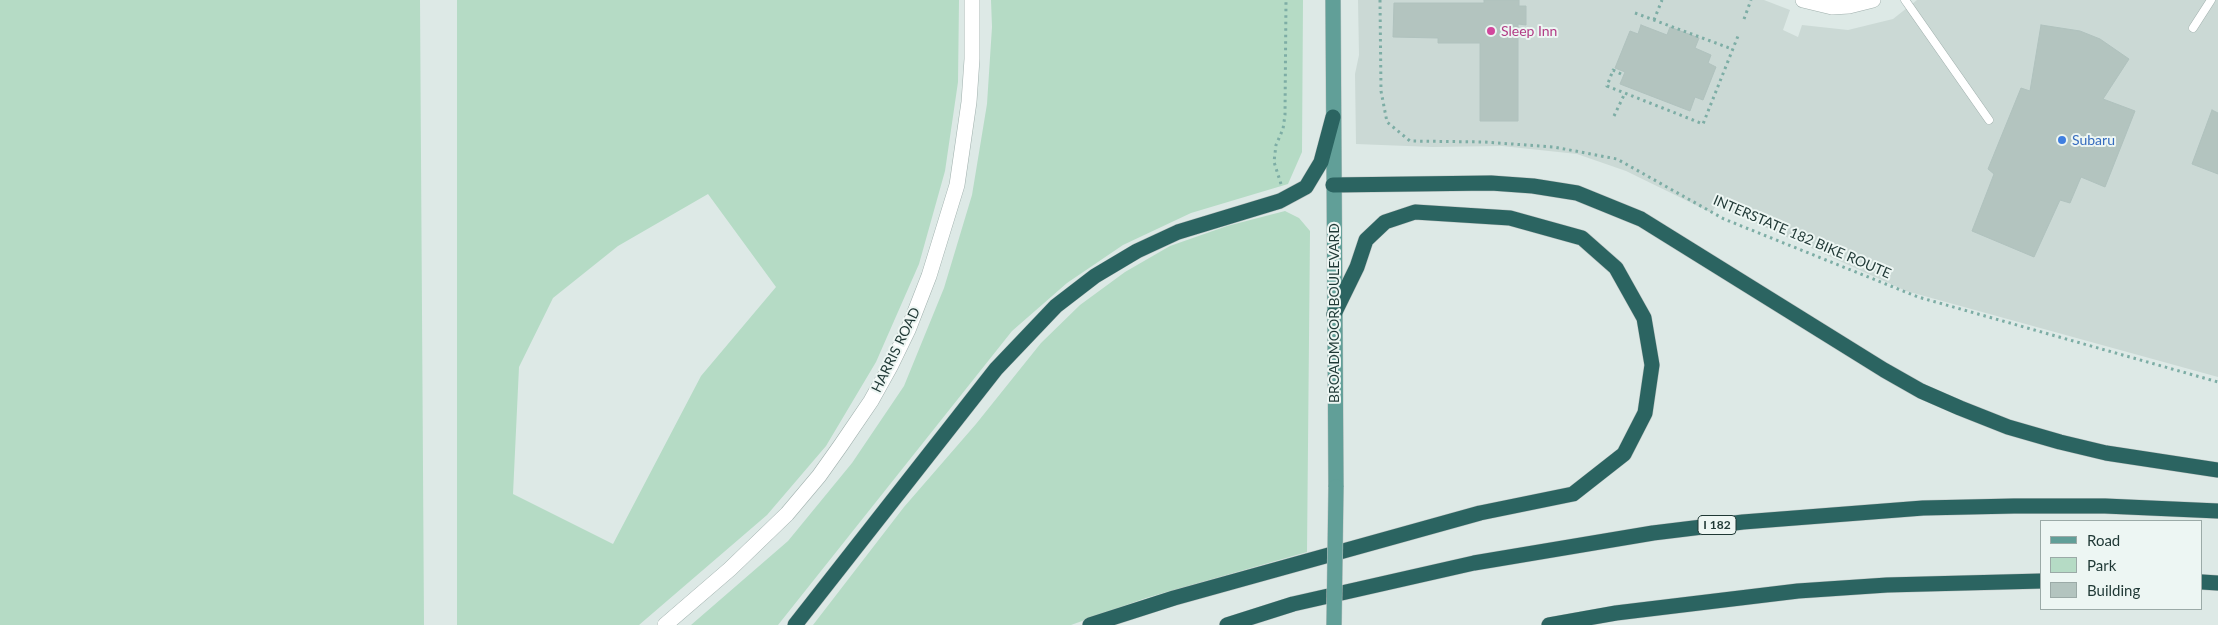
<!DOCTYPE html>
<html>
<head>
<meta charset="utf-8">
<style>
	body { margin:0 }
	#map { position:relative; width:2218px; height:625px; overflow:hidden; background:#dde9e6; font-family:Lato,sans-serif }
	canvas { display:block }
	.legend { position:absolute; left:2040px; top:520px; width:162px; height:90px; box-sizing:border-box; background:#edf6f3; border:1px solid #9baaa7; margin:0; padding:6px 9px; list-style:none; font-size:15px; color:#1f3835 }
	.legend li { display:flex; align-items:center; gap:10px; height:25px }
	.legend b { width:25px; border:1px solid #9baaa7 }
</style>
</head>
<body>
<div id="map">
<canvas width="2218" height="625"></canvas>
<ul class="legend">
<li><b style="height:6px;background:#619f98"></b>Road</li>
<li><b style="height:14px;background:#b5dbc5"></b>Park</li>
<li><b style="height:14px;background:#b3c4bf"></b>Building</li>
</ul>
</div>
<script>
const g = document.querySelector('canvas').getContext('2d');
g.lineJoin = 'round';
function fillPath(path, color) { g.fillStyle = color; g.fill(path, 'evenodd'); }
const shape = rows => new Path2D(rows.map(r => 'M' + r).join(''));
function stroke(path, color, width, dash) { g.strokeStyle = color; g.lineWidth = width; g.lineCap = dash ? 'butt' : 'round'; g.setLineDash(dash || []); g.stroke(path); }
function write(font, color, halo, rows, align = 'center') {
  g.font = font + ' Lato,sans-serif'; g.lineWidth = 4; g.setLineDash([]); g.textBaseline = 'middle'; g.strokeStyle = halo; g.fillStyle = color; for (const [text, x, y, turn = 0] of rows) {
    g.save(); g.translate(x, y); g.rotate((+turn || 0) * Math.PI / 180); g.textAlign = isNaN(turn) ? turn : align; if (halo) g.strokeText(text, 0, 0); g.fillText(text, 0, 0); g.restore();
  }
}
const built = shape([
	[1358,0,1764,0,1790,10,1783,30,1798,37,1802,25,1848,30,1893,19,1917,0,2218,0,2218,377,1906,291,1716,205,1712,213,1626,171,1577,154,1502,146,1433,147,1356,144,1355,74,1359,55]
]);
const green = shape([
	[0,0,420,0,424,625,0,625],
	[457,0,959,0,958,82,945,171,919,264,876,362,826,446,767,515,639,625,457,625],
	[708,194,776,287,701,376,613,544,513,494,519,367,553,298,618,246],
	[991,0,1303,0,1302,152,1288,184,1191,213,1123,245,1067,283,1012,331,778,625,691,625,788,541,852,463,904,386,944,288,972,195,987,104,992,27],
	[1285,211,1299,218,1310,231,1307,552,1146,598,1071,625,813,625,904,507,976,424,1041,343,1080,305,1125,272,1170,246,1227,226]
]);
const building = shape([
	[1484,0,1519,0,1519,6,1526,6,1526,25,1518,24,1518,121,1480,121,1480,43,1438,43,1438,38,1393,37,1394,3,1484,3,1484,0],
	[1641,25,1667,35,1670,27,1699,38,1695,48,1711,55,1708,63,1716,67,1703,100,1695,97,1690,111,1620,84,1625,72,1615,68,1630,31,1638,34,1641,25],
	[2041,25,2080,31,2100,39,2129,59,2103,99,2135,111,2105,187,2081,177,2070,203,2060,200,2034,257,1972,231,1994,174,1988,169,2021,88,2030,91,2041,25],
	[2212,110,2218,113,2218,174,2192,164,2212,110]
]);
const path = shape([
	[1380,0,1381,91,1387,122,1410,141,1484,142,1554,147,1617,159,1724,219,1918,297,2218,382],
	[1635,13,1732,49],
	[1744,19,1751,0],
	[1654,20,1662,0],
	[1621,74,1613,70,1607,86,1703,124,1738,36],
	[1614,116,1625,93],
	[1281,184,1274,162,1276,145,1283,129,1285,115,1286,0]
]);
const service = shape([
	[1905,0,1989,120],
	[2193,28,2211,0]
]);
const minor = shape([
	[1803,0,1832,7,1849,6,1873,0]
]);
const tertiary = shape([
	[665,625,730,569,787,514,819,476,841,445,871,401,891,365,908,330,929,276,957,185,969,102,972,59,972,0]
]);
const primary = shape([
	[1333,0,1336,487]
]);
const motorway = shape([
	[1333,185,1491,183,1533,186,1577,193,1641,219,1884,370,1921,391,1960,408,2008,427,2060,442,2106,453,2218,470],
	[2202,582,2218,583],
	[795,625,996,369,1056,306,1095,276,1137,251,1178,232,1280,201,1306,187,1321,162,1333,117],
	[1090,625,1174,598,1480,513,1573,494,1624,454,1645,413,1652,365,1644,318,1616,268,1582,238,1510,218,1415,212,1385,222,1366,240,1357,267,1334,314],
	[1227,625,1293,604,1474,563,1653,533,1743,522,1923,508,2014,506,2105,506,2218,511],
	[1549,625,1616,613,1798,591,1887,585,2042,581]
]);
const primaryBridge = shape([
	[1334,625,1336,487]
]);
const markers = [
	[1491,31,5,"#d1479c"],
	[2062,140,5,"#3f7fe0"]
];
const shields = [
	[1717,525,38]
];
const shieldNames = [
	["I 182",1717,525]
];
const hotelNames = [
	["Sleep Inn",1501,31]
];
const shopNames = [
	["Subaru",2072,140]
];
const streetNames = [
	["INTERSTATE 182 BIKE ROUTE",1802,237,23],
	["BROADMOOR BOULEVARD",1334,313,-90],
	["HARRIS ROAD",896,350,-64]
];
fillPath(built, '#cbd9d5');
fillPath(green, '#b5dbc5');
fillPath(building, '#b3c4bf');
stroke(building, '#b0c2be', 1);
stroke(service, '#a0b0ad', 9);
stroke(minor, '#a0b0ad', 16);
stroke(tertiary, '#a0b0ad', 16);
stroke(primary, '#bcc3c2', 16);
stroke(motorway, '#bcc3c2', 16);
stroke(path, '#7dada5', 3, [2.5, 4]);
stroke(service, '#fff', 8);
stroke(minor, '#fff', 15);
stroke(tertiary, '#fff', 15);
stroke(primary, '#619f98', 15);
stroke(motorway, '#2b6461', 15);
stroke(primaryBridge, '#bcc3c2', 16, []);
stroke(primaryBridge, '#619f98', 15);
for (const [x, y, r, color] of markers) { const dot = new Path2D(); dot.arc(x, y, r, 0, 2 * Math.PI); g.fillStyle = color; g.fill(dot); stroke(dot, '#edf6f3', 2); }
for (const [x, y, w] of shields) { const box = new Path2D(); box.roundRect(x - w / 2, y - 9.5, w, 19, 4); g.fillStyle = '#edf6f3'; g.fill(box); stroke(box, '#1f3835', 1); }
write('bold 12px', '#1f3835', null, shieldNames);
write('14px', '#b23c85', '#edf6f3', hotelNames, 'left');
write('14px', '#366cbe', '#edf6f3', shopNames, 'left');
write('14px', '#1f3835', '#edf6f3', streetNames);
</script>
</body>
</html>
